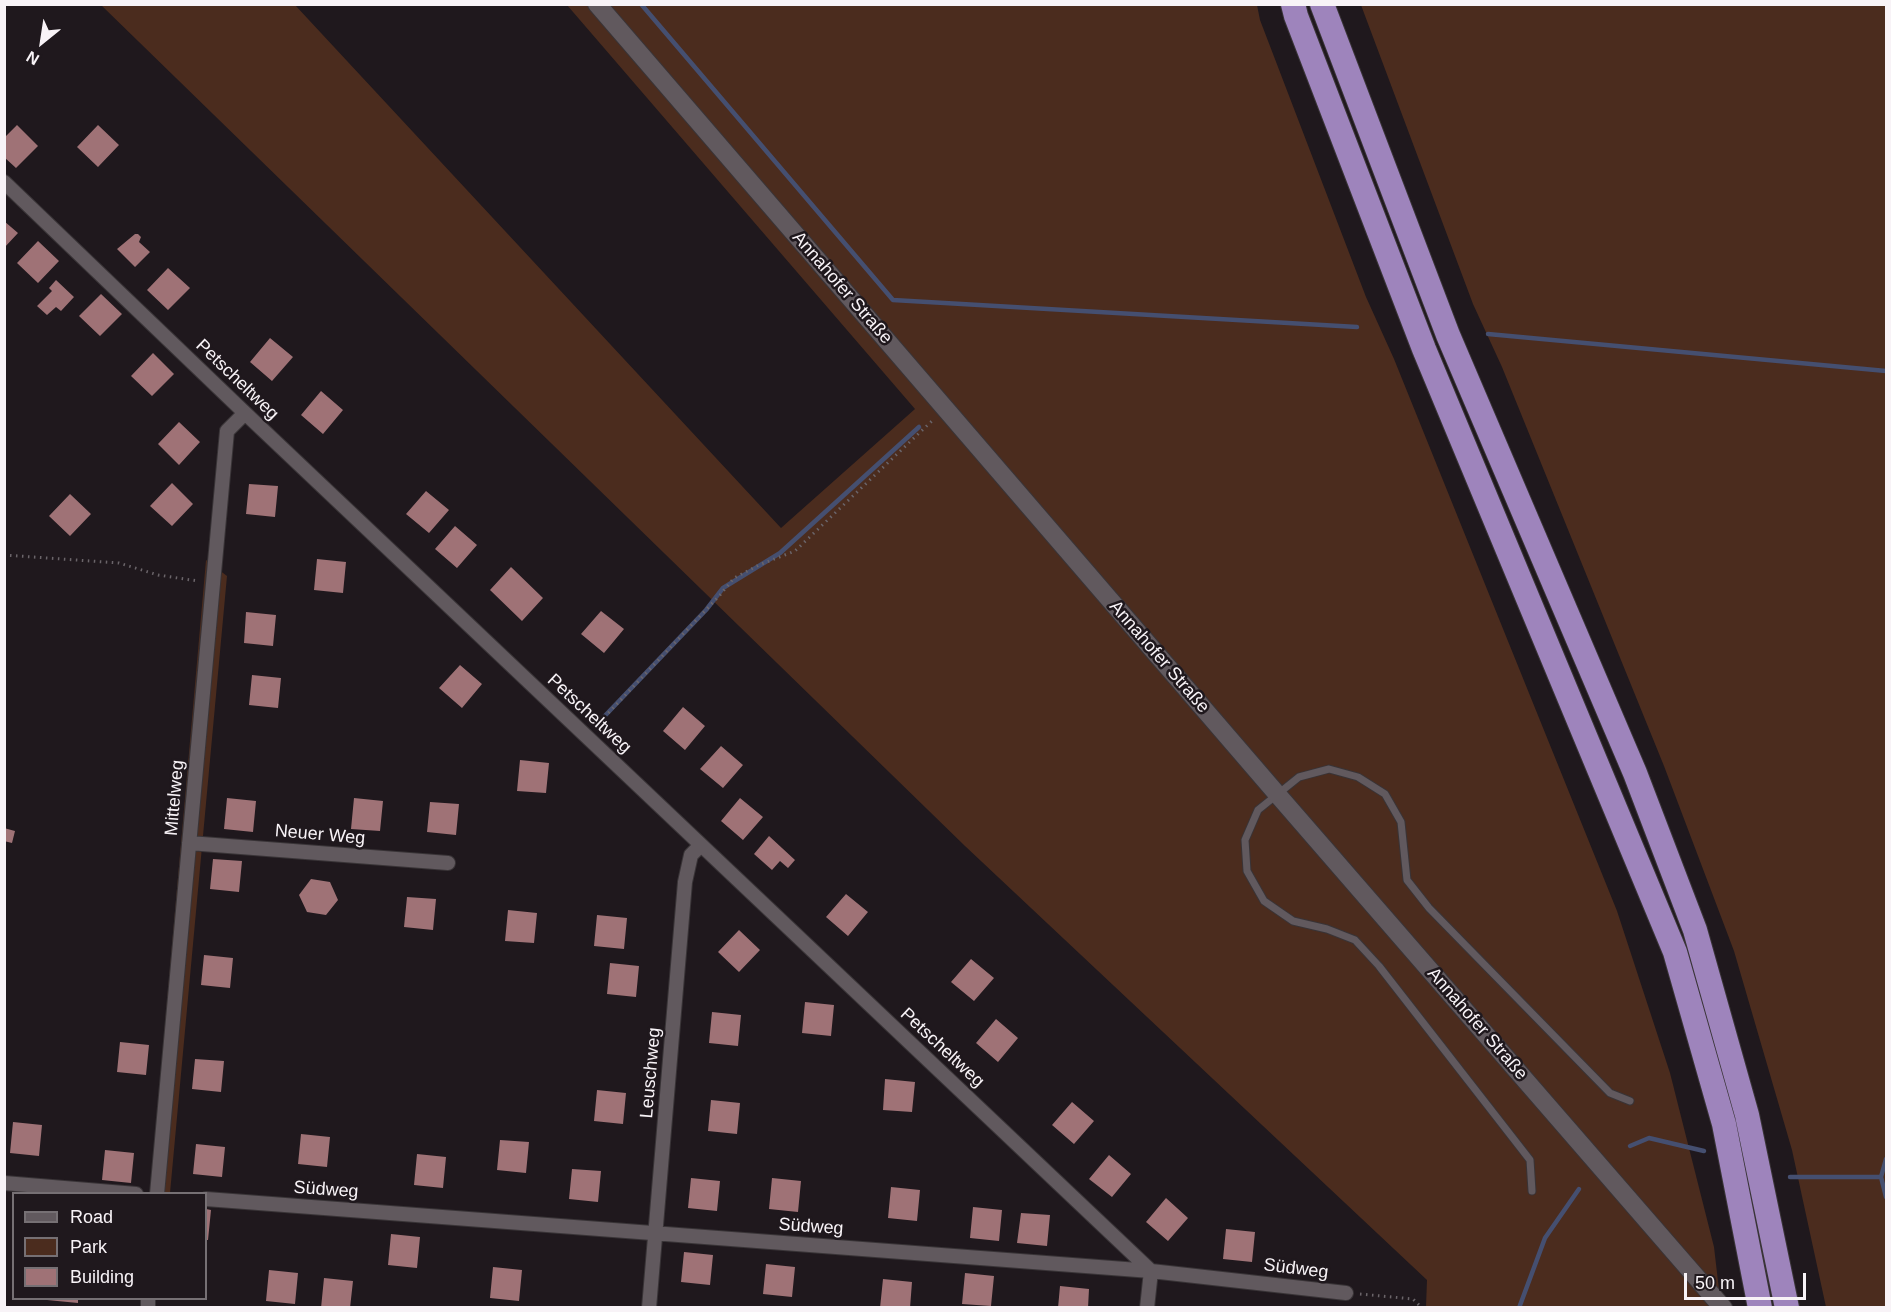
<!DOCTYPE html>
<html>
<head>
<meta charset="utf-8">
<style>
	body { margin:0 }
	#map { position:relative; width:1891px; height:1312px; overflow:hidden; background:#1f181d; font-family:Helvetica,sans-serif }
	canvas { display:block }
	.frame { position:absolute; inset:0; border:6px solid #f8f3f7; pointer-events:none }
	.legend { position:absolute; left:12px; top:1192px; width:195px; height:108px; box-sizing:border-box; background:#1f181d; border:2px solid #767074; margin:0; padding:8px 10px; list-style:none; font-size:18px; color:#f8f3f7 }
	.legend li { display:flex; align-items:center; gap:12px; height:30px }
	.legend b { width:30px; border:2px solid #767074 }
	.north { position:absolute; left:12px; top:12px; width:60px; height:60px; -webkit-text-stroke:4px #1f181d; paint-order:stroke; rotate:210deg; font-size:16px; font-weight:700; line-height:24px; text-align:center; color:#f8f3f7 }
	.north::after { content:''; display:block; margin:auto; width:21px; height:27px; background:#f8f3f7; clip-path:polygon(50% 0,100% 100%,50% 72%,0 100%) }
	.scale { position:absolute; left:1684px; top:1273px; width:122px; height:27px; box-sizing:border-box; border:3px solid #f8f3f7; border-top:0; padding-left:8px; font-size:18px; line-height:21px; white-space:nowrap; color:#f8f3f7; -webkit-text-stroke:4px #1f181d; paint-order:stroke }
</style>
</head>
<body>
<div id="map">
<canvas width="1891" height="1312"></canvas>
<div class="frame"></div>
<ul class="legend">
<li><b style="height:8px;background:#61595e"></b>Road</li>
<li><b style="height:16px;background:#4b2c1e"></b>Park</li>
<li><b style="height:16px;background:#9f7276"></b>Building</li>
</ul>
<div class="north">N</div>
<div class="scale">50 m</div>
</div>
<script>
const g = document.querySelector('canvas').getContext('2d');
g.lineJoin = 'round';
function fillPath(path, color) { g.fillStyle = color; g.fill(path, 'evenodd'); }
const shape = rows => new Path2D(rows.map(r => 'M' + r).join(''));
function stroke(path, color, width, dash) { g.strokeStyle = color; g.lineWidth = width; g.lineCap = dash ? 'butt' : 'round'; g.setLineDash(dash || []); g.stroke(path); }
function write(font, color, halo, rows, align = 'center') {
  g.font = font + ' Helvetica,sans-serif'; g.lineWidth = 5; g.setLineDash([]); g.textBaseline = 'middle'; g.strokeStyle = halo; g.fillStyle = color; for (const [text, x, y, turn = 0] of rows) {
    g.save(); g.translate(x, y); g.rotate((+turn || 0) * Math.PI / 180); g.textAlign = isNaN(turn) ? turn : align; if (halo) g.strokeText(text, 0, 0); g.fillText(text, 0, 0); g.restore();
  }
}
const green = shape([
	[671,4,1257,5,1260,20,1366,297,1394,359,1617,911,1670,1073,1714,1247,1721,1307,1426,1307,1427,1280,965,846,101,5,295,5,781,528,915,409,567,5],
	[1361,5,1886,5,1886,1307,1826,1307,1792,1150,1734,951,1664,766,1502,367,1473,304],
	[206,560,227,576,170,1193,150,1194]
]);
const stream = shape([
	[641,4,893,300,1357,327],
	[1488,334,1886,371],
	[598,723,706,610,723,588,780,553,919,427],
	[1630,1146,1649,1138,1704,1151],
	[1886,1159,1881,1177,1886,1197],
	[1790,1177,1881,1177],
	[1519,1308,1545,1238,1579,1189]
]);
const building = shape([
	[17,125,38,146,16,168,4,157,4,138],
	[98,125,119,145,98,167,77,147],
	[4,221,18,233,4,248],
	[135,234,138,234,141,237,139,242,150,252,135,267,117,249],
	[38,241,59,261,38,283,17,263],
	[168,268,190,288,168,310,147,290],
	[56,280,74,297,61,311,56,307,47,315,37,306,52,291,49,288],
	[101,294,122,314,100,336,79,316],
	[270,338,293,357,272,381,250,362],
	[153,353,174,374,152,396,131,376],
	[321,391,343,410,323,434,301,415],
	[179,422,200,442,179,465,158,444],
	[172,483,193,504,172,526,150,506],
	[249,484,278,486,275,517,246,514],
	[426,491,449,510,429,533,406,514],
	[70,494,91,514,70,536,49,516],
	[455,526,477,545,457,568,435,549],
	[317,559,346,562,343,593,314,590],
	[511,567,543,598,522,621,490,590],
	[601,611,624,629,604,653,581,634],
	[246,612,276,615,273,646,244,643],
	[460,665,482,684,462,708,439,688],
	[252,675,281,678,278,708,249,705],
	[683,707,705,726,685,750,663,731],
	[721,746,743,765,723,788,700,769],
	[520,760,549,763,546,793,517,791],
	[227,798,256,801,253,832,224,829],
	[354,798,383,801,380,831,351,829],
	[740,798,763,817,743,840,721,821],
	[430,802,459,804,456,835,427,832],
	[4,828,15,831,12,843,4,841],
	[769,836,795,860,788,868,780,861,772,870,754,854],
	[213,859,242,861,239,892,210,889],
	[311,879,330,882,338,900,326,915,307,912,299,895],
	[846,894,868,912,848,936,826,917],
	[407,897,436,899,433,930,404,927],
	[508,910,537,913,534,943,505,941],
	[597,915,627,918,624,949,594,946],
	[739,930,760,950,739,972,718,952],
	[204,955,233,958,230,988,201,985],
	[971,959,994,978,974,1001,951,982],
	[610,963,639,966,636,997,607,994],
	[805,1002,834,1005,831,1036,802,1033],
	[712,1012,741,1015,738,1046,709,1043],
	[996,1019,1018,1038,998,1062,976,1043],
	[120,1042,149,1045,146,1075,117,1072],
	[195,1059,224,1061,221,1092,192,1089],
	[885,1079,915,1082,912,1112,883,1110],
	[597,1090,626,1093,623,1124,594,1121],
	[711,1100,740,1103,737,1134,708,1131],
	[1072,1102,1094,1121,1074,1144,1052,1125],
	[13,1122,42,1125,39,1156,10,1153],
	[301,1134,330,1137,327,1167,298,1164],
	[500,1140,529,1142,526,1173,497,1170],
	[196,1144,225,1147,222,1177,193,1174],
	[105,1150,134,1153,131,1183,102,1180],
	[417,1154,446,1157,443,1188,414,1185],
	[1109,1155,1131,1174,1112,1197,1089,1179],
	[572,1169,601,1171,598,1202,569,1199],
	[691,1178,720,1181,717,1211,688,1208],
	[772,1178,801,1181,798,1212,769,1209],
	[891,1187,920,1190,917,1221,888,1218],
	[1166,1198,1188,1218,1168,1241,1146,1222],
	[973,1207,1002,1210,999,1241,970,1238],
	[206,1209,211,1210,208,1240,206,1240],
	[1021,1213,1050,1215,1047,1246,1017,1243],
	[1226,1229,1255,1232,1252,1262,1223,1259],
	[391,1234,420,1237,417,1268,388,1265],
	[684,1252,713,1255,710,1285,681,1282],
	[766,1264,795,1267,792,1297,763,1294],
	[493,1267,522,1270,519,1301,490,1298],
	[269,1270,298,1273,295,1304,266,1301],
	[965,1273,994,1276,991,1306,962,1304],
	[324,1278,353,1281,350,1308,321,1308],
	[883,1279,912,1282,910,1308,880,1308],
	[1060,1286,1089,1289,1088,1308,1058,1308],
	[47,1298,78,1298,78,1303,47,1300]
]);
const path = shape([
	[4,555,119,563,158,575,198,581],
	[596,726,720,595,734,578,759,565,795,551,934,419],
	[1360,1294,1413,1299,1422,1308]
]);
const service = shape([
	[1532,1191,1530,1160,1379,966,1355,940,1327,929,1293,921,1264,901,1247,871,1245,840,1258,810,1299,777,1329,769,1358,777,1385,794,1401,822,1407,880,1429,908,1610,1093,1630,1101]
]);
const minor = shape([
	[4,182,245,413,1151,1271,1147,1308],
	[189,843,448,863],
	[4,1183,136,1194],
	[157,1194,227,431,245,413],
	[206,1199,1151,1271,1346,1293],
	[148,1308,148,1298],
	[649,1308,685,882,691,855,701,845]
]);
const tertiary = shape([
	[597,4,1277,794,1723,1308]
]);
const trunk = shape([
	[1293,4,1296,16,1424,349,1675,952,1724,1124,1760,1308],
	[1322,4,1448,335,1635,773,1695,930,1747,1115,1787,1308]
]);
const streetNames = [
	["Annahofer Straße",842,288,49],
	["Petscheltweg",237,380,44],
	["Annahofer Straße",1159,657,49],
	["Petscheltweg",589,714,43],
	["Mittelweg",175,798,-85],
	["Neuer Weg",320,835,5],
	["Annahofer Straße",1477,1024,49],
	["Petscheltweg",942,1048,43],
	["Leuschweg",651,1073,-85],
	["Südweg",326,1190,4],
	["Südweg",811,1227,4],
	["Südweg",1296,1269,7]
];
fillPath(green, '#4b2c1e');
stroke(stream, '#454f70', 4.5);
fillPath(building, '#9f7276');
stroke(service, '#393437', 9);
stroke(minor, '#393437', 16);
stroke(tertiary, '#393437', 20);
stroke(trunk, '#393437', 26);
stroke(path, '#6b656a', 3, [1.5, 4.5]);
stroke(service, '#61595e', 7);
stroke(minor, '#61595e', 14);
stroke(tertiary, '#61595e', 18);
stroke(trunk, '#9e84bc', 24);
write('18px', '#f8f3f7', '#1f181d', streetNames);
</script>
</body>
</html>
